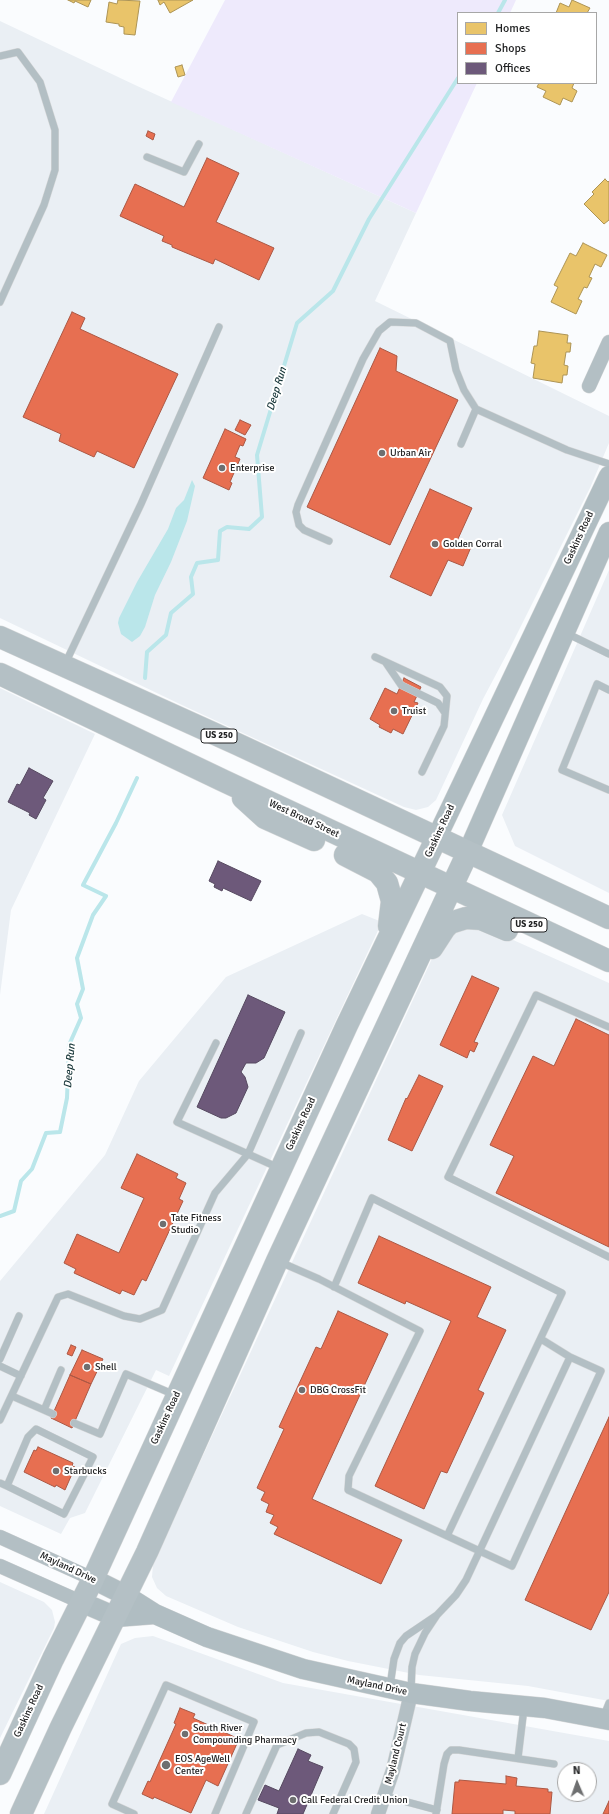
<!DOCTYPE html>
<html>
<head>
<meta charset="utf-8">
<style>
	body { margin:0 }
	#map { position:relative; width:609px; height:1814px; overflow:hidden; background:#fafcfe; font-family:Signika,sans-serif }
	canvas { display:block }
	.legend { position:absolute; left:457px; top:12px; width:140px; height:72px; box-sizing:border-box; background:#fff; border:1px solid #a7a7a7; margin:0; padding:5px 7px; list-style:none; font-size:12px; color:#222324 }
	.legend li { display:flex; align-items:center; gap:8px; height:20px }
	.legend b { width:20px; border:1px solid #a7a7a7 }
	.north { position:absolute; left:557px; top:1762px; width:40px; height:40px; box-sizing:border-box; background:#fff; border:1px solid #a7a7a7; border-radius:50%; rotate:358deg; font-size:11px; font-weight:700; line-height:16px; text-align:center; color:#222324 }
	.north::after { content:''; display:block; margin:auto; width:14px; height:18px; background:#6e6f70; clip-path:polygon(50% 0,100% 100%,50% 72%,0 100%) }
</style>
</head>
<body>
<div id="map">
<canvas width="609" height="1814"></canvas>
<ul class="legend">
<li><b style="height:11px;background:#e9c46a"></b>Homes</li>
<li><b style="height:11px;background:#e76f51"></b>Shops</li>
<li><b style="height:11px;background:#6d597a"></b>Offices</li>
</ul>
<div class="north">N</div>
</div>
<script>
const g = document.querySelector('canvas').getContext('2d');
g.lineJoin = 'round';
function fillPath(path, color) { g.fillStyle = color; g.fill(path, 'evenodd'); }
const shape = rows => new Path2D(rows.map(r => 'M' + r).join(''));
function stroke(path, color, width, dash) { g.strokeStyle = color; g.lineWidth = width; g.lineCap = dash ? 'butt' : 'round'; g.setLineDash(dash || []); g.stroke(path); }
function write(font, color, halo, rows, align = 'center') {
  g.font = font + ' Signika,sans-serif'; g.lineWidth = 4; g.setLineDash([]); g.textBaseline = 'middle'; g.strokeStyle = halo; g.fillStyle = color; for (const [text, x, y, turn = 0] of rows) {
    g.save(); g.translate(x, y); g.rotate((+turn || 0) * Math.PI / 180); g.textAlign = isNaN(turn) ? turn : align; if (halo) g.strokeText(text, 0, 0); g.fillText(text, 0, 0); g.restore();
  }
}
const built = shape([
	[0,21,135,85,416,213,375,301,609,416,609,443,590,488,510,648,483,699,436,800,428,807,416,810,404,807,184,706,0,618],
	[609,570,609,893,515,846,502,815],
	[0,688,95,734,11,910,0,995],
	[362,914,382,922,169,1376,156,1370,85,1513,70,1518,61,1534,0,1506,0,1281,105,1155,139,1081,226,977],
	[482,926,609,983,609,1701,528,1686,419,1675,348,1661,313,1652,238,1627,166,1596,157,1588,152,1577,153,1564,441,939,447,933],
	[0,1582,44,1602,52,1610,55,1622,54,1628,0,1738],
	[153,1636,283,1683,609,1741,609,1814,44,1814,121,1644,135,1638],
	[565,1770,589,1770,589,1794,565,1794]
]);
const green = shape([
	[225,0,516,0,510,13,458,13,458,83,477,83,416,213,171,102]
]);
const water = shape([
	[192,480,195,486,187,521,171,562,155,595,145,627,140,636,132,642,121,634,118,623,119,618,137,582,168,529,176,508,184,500]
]);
const homes = shape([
	[68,0,91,0,88,7,75,1,74,3,68,0],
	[118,0,140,1,135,35,124,34,124,27,119,26,119,24,106,22,109,2,117,4,118,0],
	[158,0,193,0,170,13,164,2,160,5,158,0],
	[572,0,590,8,587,13,556,13,560,3,569,7,572,0],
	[182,65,185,75,178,77,175,67,182,65],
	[539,83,574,83,572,88,577,91,572,102,563,98,560,105,543,97,546,91,537,87,539,83],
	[605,179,608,182,609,181,609,220,604,224,584,204,594,194,592,192,605,179],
	[583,243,607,255,601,267,595,264,589,277,592,278,587,288,584,287,578,299,582,301,576,314,551,302,558,287,554,285,570,253,576,256,583,243],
	[539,331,568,335,567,343,571,343,570,352,566,352,564,365,568,366,567,375,563,375,562,383,533,378,535,364,531,363,534,346,537,346,539,331]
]);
const shops = shape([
	[148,131,155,134,153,140,146,136,148,131],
	[207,158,239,173,216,222,274,248,259,280,215,259,213,264,172,247,172,245,162,241,164,236,120,216,135,184,184,207,207,158],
	[72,312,85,318,80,329,178,374,134,468,97,451,94,457,59,441,61,434,23,417,72,312],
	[380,348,397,356,396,371,458,400,390,545,307,507,380,348],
	[240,420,251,425,245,435,235,430,240,420],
	[225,429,246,439,243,446,240,445,235,457,240,459,230,482,232,483,229,490,203,478,225,429],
	[430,489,472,508,457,541,471,547,463,566,448,560,431,596,390,577,430,489],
	[404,678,421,687,414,702,418,703,403,734,393,729,391,733,379,727,380,725,370,719,385,688,397,694,404,678],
	[472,976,499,988,474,1042,478,1043,474,1052,470,1050,467,1058,440,1045,472,976],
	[576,1019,609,1035,609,1247,496,1193,514,1156,490,1145,533,1056,554,1066,576,1019],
	[419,1075,443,1086,412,1151,388,1140,406,1098,407,1099,419,1075],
	[137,1154,178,1174,176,1178,186,1183,179,1199,183,1201,146,1281,142,1279,134,1295,122,1290,120,1294,74,1273,76,1269,64,1263,77,1234,119,1253,144,1198,121,1188,137,1154],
	[379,1236,491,1287,477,1317,506,1330,478,1390,484,1393,447,1473,441,1471,424,1509,375,1486,451,1321,406,1301,405,1304,358,1283,379,1236],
	[338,1311,388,1334,312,1499,402,1540,381,1584,274,1534,278,1527,270,1523,274,1515,266,1512,269,1504,261,1500,265,1492,257,1488,284,1429,279,1427,316,1347,321,1349,338,1311],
	[71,1345,76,1347,72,1356,67,1354,71,1345],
	[82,1350,103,1359,91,1384,70,1375,82,1350],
	[70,1375,91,1384,72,1428,51,1418,70,1375],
	[609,1417,609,1592,591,1630,525,1600,609,1417],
	[38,1447,73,1463,72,1466,75,1467,65,1490,56,1485,55,1487,24,1472,34,1450,36,1451,38,1447],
	[180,1708,195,1714,193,1718,239,1739,218,1786,206,1780,191,1813,154,1797,153,1799,142,1794,148,1781,150,1782,176,1724,174,1723,180,1708],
	[506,1776,517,1778,516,1786,548,1789,548,1792,552,1792,550,1814,515,1814,515,1811,503,1810,503,1814,452,1814,455,1782,459,1782,459,1780,506,1784,506,1776],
	[609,1801,609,1814,603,1814,609,1801]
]);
const offices = shape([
	[29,768,53,781,43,798,46,800,36,819,29,815,30,813,8,802,17,784,20,785,29,768],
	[218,861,261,881,251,901,223,888,222,891,214,887,215,884,209,881,218,861],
	[248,995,285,1012,264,1058,256,1063,246,1063,241,1072,245,1077,248,1087,236,1113,226,1118,221,1118,197,1107,248,995],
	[298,1749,311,1755,308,1761,323,1767,303,1814,277,1814,279,1808,258,1800,265,1785,279,1791,298,1749]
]);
const stream = shape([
	[498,13,505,0],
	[145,678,147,652,166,635,171,613,193,594,191,577,197,563,218,560,220,531,227,527,249,529,262,517,257,455,297,323,333,291,369,219,458,78],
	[0,1216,14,1211,21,1181,32,1169,46,1133,60,1132,67,1098,69,1045,81,1018,77,1004,83,989,77,958,93,915,106,896,83,885,116,823,137,778]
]);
const service = shape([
	[0,56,18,52,40,82,55,130,55,170,44,205,0,302],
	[147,157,184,172,199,144],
	[461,444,476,409],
	[329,541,304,530,299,525,296,512,298,505,363,359,379,331,390,322,416,323,450,341,456,370,464,390,476,409,567,450,609,464],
	[566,633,609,654],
	[375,657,440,687,447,696,444,726,422,772],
	[386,663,401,685,438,703,445,713],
	[65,664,141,504,219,327],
	[609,690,597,684,562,770,609,790],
	[609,1027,536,995,448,1177,609,1257],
	[216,1043,177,1122,279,1168],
	[280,1262,319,1279,420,1331,349,1476,348,1490,512,1566,601,1371,570,1357,541,1339],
	[334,1287,372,1198,562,1293,447,1536],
	[0,1359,19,1316],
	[0,1366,21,1376],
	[12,1396,44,1410,61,1370],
	[44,1410,53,1414],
	[0,1420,58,1297,68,1294,124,1316,140,1319,162,1310,215,1193,248,1154,301,1033],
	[74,1423,100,1434,126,1374,175,1395],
	[0,1483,7,1486,28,1437,36,1429,93,1457,64,1514,7,1486],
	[437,1615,456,1595,466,1580,570,1357],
	[390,1686,394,1659,400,1643,406,1636,437,1615,425,1633,415,1654,412,1667,411,1691],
	[603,1718,609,1703],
	[518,1758,524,1708],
	[385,1796,437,1810],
	[134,1814,112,1804,166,1685,254,1722,215,1814],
	[246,1814,277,1745,306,1733,319,1732,349,1744,354,1749,356,1762,333,1814],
	[436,1814,444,1764,447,1754,451,1750,459,1750,554,1764]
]);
const minor = shape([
	[589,386,609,342],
	[0,1537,93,1579],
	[0,1566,81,1602],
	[378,1814,393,1770,411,1693]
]);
const secondary = shape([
	[437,837,609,476],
	[468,852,609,532],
	[93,1579,125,1595,155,1614,207,1637,303,1669,411,1693,470,1701,545,1708,609,1720],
	[81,1602,116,1617,155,1614]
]);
const primary = shape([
	[0,637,237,744,609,918],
	[0,674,224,781,609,961],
	[243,798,265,818,314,840],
	[345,855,378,872,387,883,392,901,389,926],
	[432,948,445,928,450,923,466,918,481,919,507,930],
	[0,1774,53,1659,93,1579,347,1025,437,837],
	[21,1814,61,1727,147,1552,277,1261,468,852]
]);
const markers = [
	[382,453,4,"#6e6f70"],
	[222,468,4,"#6e6f70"],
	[435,544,4,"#6e6f70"],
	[394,711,4,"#6e6f70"],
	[163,1224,4,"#6e6f70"],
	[87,1367,4,"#6e6f70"],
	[302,1390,4,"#6e6f70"],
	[56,1471,4,"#6e6f70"],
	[185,1734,4,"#6e6f70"],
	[166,1765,5,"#6e6f70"],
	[293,1800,4,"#6e6f70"]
];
const shields = [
	[219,736,36],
	[529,925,36]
];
const shieldNames = [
	["US 250",219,736],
	["US 250",529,925]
];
const poiNames = [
	["Urban Air",390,453],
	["Enterprise",230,468],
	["Golden Corral",443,544],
	["Truist",402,711],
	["Tate Fitness",171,1218],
	["Studio",171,1230],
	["Shell",95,1367],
	["DBG CrossFit",310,1390],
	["Starbucks",64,1471],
	["South River",193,1728],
	["Compounding Pharmacy",193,1740],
	["EOS AgeWell",175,1759],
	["Center",175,1771],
	["Call Federal Credit Union",301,1800]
];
const streetNames = [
	["Gaskins Road",579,538,-65],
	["West Broad Street",304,819,25],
	["Gaskins Road",440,831,-65],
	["Gaskins Road",301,1124,-65],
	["Gaskins Road",166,1418,-65],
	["Mayland Drive",68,1568,25],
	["Mayland Drive",377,1686,12],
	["Gaskins Road",29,1711,-65],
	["Mayland Court",396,1754,-76]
];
const waterNames = [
	["Deep Run",277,389,-73],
	["Deep Run",70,1066,-85]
];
fillPath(built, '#eaeff4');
fillPath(green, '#eeeafc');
fillPath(water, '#bae6ea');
fillPath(homes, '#e9c46a');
stroke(homes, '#ad9455', 1);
fillPath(shops, '#e76f51');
stroke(shops, '#ac5844', 1);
fillPath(offices, '#6d597a');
stroke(offices, '#564960', 1);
stroke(stream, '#bae6ea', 4);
stroke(service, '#d8d9da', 8);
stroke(minor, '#d8d9da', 15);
stroke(secondary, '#d8d9da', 21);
stroke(primary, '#d8d9da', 23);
stroke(service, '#b3bfc4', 7);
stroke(minor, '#b3bfc4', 14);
stroke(secondary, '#b0bdc2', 20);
stroke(primary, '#b4c0c5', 22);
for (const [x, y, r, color] of markers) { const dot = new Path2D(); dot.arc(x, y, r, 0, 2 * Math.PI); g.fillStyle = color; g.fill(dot); stroke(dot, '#fff', 1.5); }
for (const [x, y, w] of shields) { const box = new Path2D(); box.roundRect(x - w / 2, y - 7, w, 14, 3); g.fillStyle = '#fff'; g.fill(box); stroke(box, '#222324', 1); }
write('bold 9px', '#222324', null, shieldNames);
write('10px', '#222324', '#fff', poiNames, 'left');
write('10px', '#222324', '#fff', streetNames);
write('italic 11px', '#143336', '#fff', waterNames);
</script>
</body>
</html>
